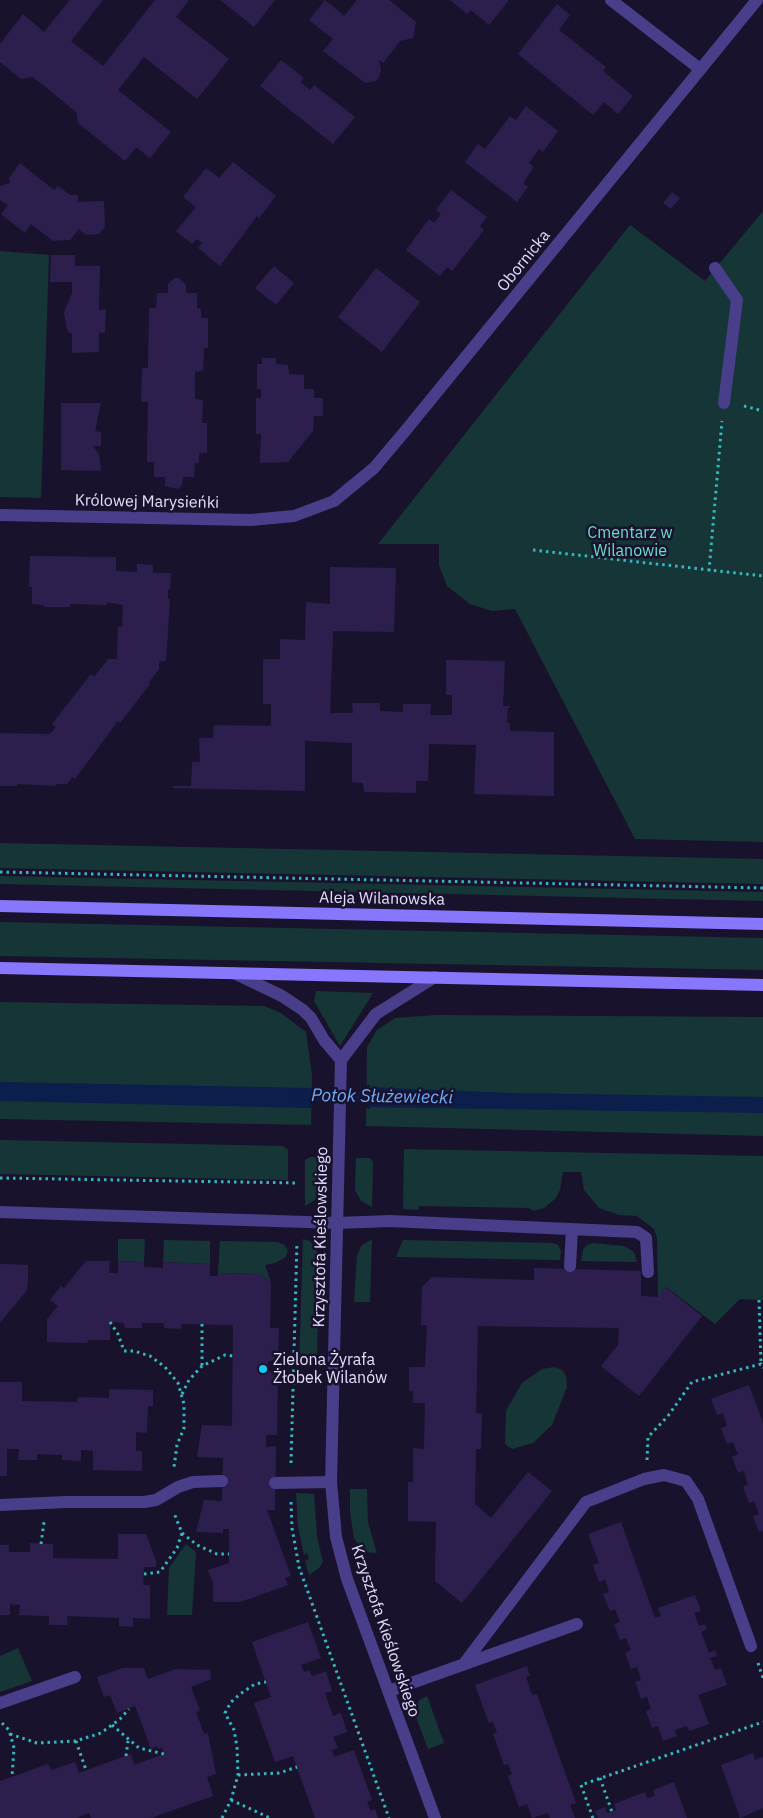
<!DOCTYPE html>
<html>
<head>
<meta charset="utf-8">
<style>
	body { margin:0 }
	canvas { display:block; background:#19122c }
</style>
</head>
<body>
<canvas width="763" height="1818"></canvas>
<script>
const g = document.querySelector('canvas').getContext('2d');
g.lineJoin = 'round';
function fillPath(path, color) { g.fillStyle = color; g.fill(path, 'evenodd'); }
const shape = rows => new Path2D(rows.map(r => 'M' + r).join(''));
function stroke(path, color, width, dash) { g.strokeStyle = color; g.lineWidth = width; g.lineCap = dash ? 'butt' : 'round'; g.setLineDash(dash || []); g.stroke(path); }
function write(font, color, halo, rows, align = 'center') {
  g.font = font + ' "IBM Plex Sans",sans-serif'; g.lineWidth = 5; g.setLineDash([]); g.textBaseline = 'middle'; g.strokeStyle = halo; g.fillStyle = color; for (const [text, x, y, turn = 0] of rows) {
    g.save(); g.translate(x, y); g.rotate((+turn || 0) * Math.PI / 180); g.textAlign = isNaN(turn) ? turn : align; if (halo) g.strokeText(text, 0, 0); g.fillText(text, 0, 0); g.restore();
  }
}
const green = shape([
	[763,211,763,842,635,839,515,609,492,611,470,604,447,586,439,565,439,544,378,544,630,225,705,281],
	[0,251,49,255,41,498,0,497],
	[0,843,763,859,763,884,0,868],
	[0,876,763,892,763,901,0,884],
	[0,922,763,938,763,970,0,956],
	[316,991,373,993,340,1046,314,1001],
	[0,1002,264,1006,281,1013,306,1032,312,1075,311,1125,0,1119],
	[436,1015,763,1017,763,1136,366,1126,367,1047,377,1030,395,1018],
	[0,1140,283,1146,288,1150,288,1180,0,1174],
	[404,1149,763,1156,763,1300,740,1299,715,1324,666,1287,658,1297,657,1238,654,1229,637,1216,619,1215,599,1208,584,1190,581,1172,563,1172,560,1190,555,1199,544,1208,533,1211,529,1208,419,1206,418,1210,403,1209],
	[310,1157,320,1157,320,1189,315,1200,305,1206,305,1160],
	[356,1158,370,1158,373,1162,372,1207,361,1201,355,1190],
	[118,1239,145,1239,144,1262,118,1261],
	[303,1239,310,1241,319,1255,317,1367,299,1366],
	[372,1239,370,1302,354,1302,357,1256,361,1246],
	[164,1240,210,1241,210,1264,165,1262,163,1268],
	[403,1240,553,1243,558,1245,561,1251,560,1260,396,1257],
	[220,1241,278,1242,284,1245,288,1250,286,1257,275,1263,265,1265,271,1283,261,1274,218,1273],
	[593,1243,624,1246,634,1252,637,1262,581,1261,583,1250,587,1245],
	[554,1367,562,1370,566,1376,567,1387,552,1425,533,1443,512,1449,505,1444,506,1411,522,1383,542,1369],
	[350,1489,367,1489,368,1523,377,1553,363,1552,354,1538,350,1512],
	[296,1493,314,1494,317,1536,323,1562,319,1568,309,1575,305,1561,309,1559,307,1553,304,1555,298,1526],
	[186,1544,196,1552,192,1615,167,1615,169,1568],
	[18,1648,32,1681,0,1692,0,1656],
	[427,1696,444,1743,428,1749,415,1714,419,1700]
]);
const water = shape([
	[0,1082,312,1088,312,1108,0,1101],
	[365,1087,511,1093,763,1097,763,1113,366,1107]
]);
const pier = shape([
	[365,1085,370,1085,370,1109,363,1107,363,1087]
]);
const stream = shape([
	[300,1096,377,1097]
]);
const building = shape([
	[70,0,103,0,71,41,103,66,155,0,189,0,176,17,229,59,197,99,144,57,118,90,171,132,150,158,136,147,125,161,78,123,76,112,33,77,21,79,0,62,0,44,23,14,44,32],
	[220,0,275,0,254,27],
	[325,0,344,16,357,0,389,0,416,22,413,38,400,41,383,63,379,60,381,70,379,77,376,81,365,83,323,51,333,39,309,20],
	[450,0,509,0,489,25,471,10,467,14],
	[557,4,570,15,559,30,606,67,603,71,633,96,618,114,604,102,593,115,518,54],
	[281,60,304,78,300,82,310,90,314,85,355,117,333,144,260,86],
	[526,106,558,131,543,152,539,149,529,163,534,167,523,183,528,187,517,202,465,162,478,144,485,149,510,116,516,120],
	[233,162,276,196,259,218,257,216,220,266,198,248,202,243,197,239,192,244,176,231,196,207,183,197,206,168,219,178],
	[20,163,54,190,58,186,70,195,78,195,78,202,104,201,105,227,99,234,86,235,79,229,70,240,53,241,31,224,25,233,1,214,8,205,0,200,0,186,10,183,9,178],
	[451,190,487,217,480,226,484,230,452,271,447,267,440,276,406,250,429,219,434,223,441,214,436,210],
	[672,192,680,198,671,209,663,203],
	[51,255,75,255,75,266,100,266,99,310,106,309,105,333,99,332,99,352,72,353,72,333,69,333,66,326,64,312,72,293,72,282,50,282],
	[274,266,294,283,276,305,255,288],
	[376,268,420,302,382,352,338,317],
	[175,278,179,278,186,285,186,293,197,293,197,308,201,309,201,318,208,318,208,348,204,348,203,371,195,372,195,399,203,400,202,423,207,423,207,453,199,453,199,463,195,463,194,477,183,477,182,485,179,489,165,486,165,477,154,477,154,462,147,462,148,402,142,402,141,399,142,368,148,368,149,308,156,308,157,293,168,293,168,284],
	[262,358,276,358,276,364,288,365,289,374,304,375,304,389,314,389,314,398,323,398,323,416,314,416,313,431,288,462,260,463,261,434,256,434,256,398,261,398,261,389,257,389,257,364,262,364],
	[61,403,101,403,95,431,101,432,101,446,93,446,99,455,101,471,61,470],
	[30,556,116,557,116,571,137,572,137,564,153,565,153,573,171,573,170,589,168,589,168,599,170,599,166,661,159,661,159,669,149,682,150,684,120,723,118,721,75,779,73,777,67,784,56,784,56,786,17,784,17,786,0,786,0,733,50,734,56,727,52,724,91,674,94,677,108,659,117,659,118,627,122,627,123,605,107,602,107,605,70,604,70,607,44,607,44,605,32,604,32,587,29,587],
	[330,567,396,568,394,632,333,631,330,713,353,713,352,703,380,703,380,711,403,712,403,704,431,704,430,715,452,715,452,695,446,695,446,660,505,661,503,706,511,706,508,708,507,723,510,723,510,731,554,732,554,796,474,794,476,745,429,744,428,781,416,781,416,793,364,792,363,783,352,782,352,743,305,741,305,791,173,788,173,786,191,786,192,762,200,762,199,738,213,738,214,725,271,726,271,704,263,704,263,659,280,659,280,639,305,640,306,602,330,604],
	[86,1261,110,1261,109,1273,118,1273,118,1261,144,1262,144,1267,163,1268,164,1262,210,1264,210,1276,218,1276,218,1273,261,1274,271,1283,270,1328,279,1328,278,1360,268,1361,268,1371,278,1372,277,1435,266,1435,266,1447,276,1446,275,1510,267,1510,291,1576,285,1578,288,1585,240,1602,213,1602,213,1583,208,1570,229,1563,229,1529,223,1529,223,1533,196,1532,204,1500,222,1501,223,1458,197,1457,202,1425,232,1426,233,1325,182,1324,181,1329,164,1328,164,1323,142,1323,142,1328,125,1328,124,1323,110,1322,110,1340,88,1340,87,1343,47,1342,47,1319,58,1306,50,1300,61,1286,64,1288],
	[0,1264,28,1265,28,1279,27,1290,0,1323],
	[534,1268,641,1271,641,1296,658,1297,665,1287,702,1316,639,1396,601,1366,618,1345,619,1328,478,1326,476,1413,482,1414,481,1449,476,1449,475,1504,491,1518,528,1472,552,1491,462,1603,435,1581,436,1522,408,1521,408,1482,413,1482,413,1448,424,1449,425,1403,413,1403,413,1391,409,1391,409,1367,425,1367,427,1325,421,1325,422,1287,432,1277,534,1280],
	[0,1382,22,1382,22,1401,77,1402,78,1397,109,1398,109,1389,153,1390,153,1406,148,1406,147,1433,136,1432,136,1451,142,1451,142,1471,93,1470,93,1451,81,1450,81,1461,62,1460,62,1455,37,1454,37,1460,18,1460,19,1449,7,1449,7,1476,0,1476],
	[749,1385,763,1423,763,1531,759,1532,753,1516,759,1514,754,1501,749,1503,743,1487,748,1484,747,1482,744,1471,738,1473,732,1457,738,1454,733,1442,727,1444,721,1428,727,1426,723,1413,717,1415,711,1399],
	[621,1522,655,1618,661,1616,658,1608,695,1595,701,1611,694,1613,699,1626,705,1624,707,1629,701,1632,709,1653,715,1650,717,1656,710,1658,715,1670,721,1668,727,1685,698,1695,709,1724,689,1731,687,1726,675,1730,677,1736,663,1741,658,1726,652,1728,646,1711,651,1709,647,1697,641,1699,635,1682,641,1680,637,1667,631,1669,625,1653,631,1650,626,1638,620,1640,614,1624,620,1622,615,1609,610,1611,603,1594,609,1592,605,1579,599,1582,593,1565,599,1563,588,1534],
	[118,1534,146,1534,156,1561,156,1567,144,1567,143,1585,150,1585,150,1619,133,1618,133,1627,119,1626,119,1618,67,1616,68,1625,49,1625,49,1616,19,1615,20,1605,10,1604,10,1615,0,1615,0,1545,9,1545,9,1552,30,1552,30,1543,53,1544,53,1558,118,1559],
	[308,1622,321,1658,301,1665,304,1672,309,1670,312,1676,326,1671,332,1691,325,1693,333,1716,341,1713,347,1732,333,1737,338,1748,332,1750,334,1757,354,1750,372,1800,367,1802,371,1811,375,1809,378,1818,315,1818,293,1756,275,1762,254,1703,271,1697,252,1642],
	[527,1666,530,1676,526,1677,532,1695,537,1694,576,1803,570,1805,575,1818,550,1818,548,1813,532,1818,527,1804,519,1807,508,1776,512,1774,508,1764,504,1765,493,1734,497,1732,493,1722,489,1723,475,1685],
	[123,1668,144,1668,148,1679,176,1669,210,1670,211,1679,191,1687,200,1711,196,1712,204,1734,208,1733,216,1774,207,1777,213,1796,151,1818,91,1818,89,1813,76,1818,0,1818,0,1781,48,1764,51,1770,75,1762,79,1773,131,1754,134,1765,164,1754,162,1748,158,1749,157,1746,151,1749,135,1706,117,1713,110,1695,104,1697,97,1677],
	[753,1753,755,1760,763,1757,763,1808,740,1818,721,1765],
	[674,1782,687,1818,598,1818,595,1811,605,1807,607,1813,616,1810,614,1804,645,1792,647,1798,655,1796,653,1790]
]);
const path = shape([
	[744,406,763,411],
	[533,550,763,576],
	[709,571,722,421],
	[0,872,763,888],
	[0,1178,298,1183],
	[759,1300,761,1364],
	[110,1322,118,1334,124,1351,134,1351,150,1356,165,1367,178,1383,184,1404,184,1428,177,1445,174,1467],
	[202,1324,202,1366],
	[182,1394,189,1380,202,1366,225,1355,233,1356],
	[647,1460,648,1437,668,1416,692,1382,761,1364,763,1368],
	[291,1463,297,1242],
	[291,1502,292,1528,299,1567,389,1818],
	[182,1533,197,1545,217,1554,229,1554],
	[41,1544,44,1522],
	[144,1574,160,1572,177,1548,182,1533,174,1513],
	[758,1663,763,1678],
	[2,1723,9,1730,14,1748,12,1777],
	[112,1725,139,1748,164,1754],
	[10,1734,37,1743,76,1741,101,1733,120,1719,129,1709],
	[76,1741,86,1770],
	[126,1756,128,1741],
	[238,1775,279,1773,297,1767],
	[600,1778,612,1812],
	[231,1800,270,1818],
	[222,1818,231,1800,238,1775,237,1747,234,1730,225,1713,231,1702,240,1694,255,1684,266,1682],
	[593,1818,581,1785,763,1722]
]);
const lane = shape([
	[715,268,737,300,724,403],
	[337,1223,390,1221,637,1232,646,1238,648,1272],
	[570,1266,572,1229],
	[275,1483,331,1482],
	[0,1505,66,1502,144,1502,156,1500,178,1487,193,1482,222,1481],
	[463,1665,586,1502,644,1479,664,1475,686,1481,698,1499,751,1646],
	[389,1691,577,1624],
	[0,1703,75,1677]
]);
const street = shape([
	[611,0,700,69],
	[0,515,251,520,294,516,334,501,374,468,406,430,757,0],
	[234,973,282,996,303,1010,311,1018,324,1040,341,1060],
	[341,1060,331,1482,336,1537,347,1579,435,1818],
	[341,1060,376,1014,435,977],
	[0,1212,337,1223]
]);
const secondary = shape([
	[0,906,763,924],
	[0,968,763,985]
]);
const markers = [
	[263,1369,5,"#0ecdfb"]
];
const streetNames = [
	["Obornicka",524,261,-51],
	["Królowej Marysieńki",147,502,1],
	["Aleja Wilanowska",382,899,1],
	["Krzysztofa Kieślowskiego",321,1237,-89],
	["Krzysztofa Kieślowskiego",385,1631,71]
];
const parkNames = [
	["Cmentarz w",630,533],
	["Wilanowie",630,551]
];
const poiNames = [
	["Zielona Żyrafa",273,1360],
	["Żłobek Wilanów",273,1378]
];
const waterNames = [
	["Potok Służewiecki",382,1097,1]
];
fillPath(green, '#153536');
fillPath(water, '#0c1e4b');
fillPath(pier, '#19122c');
stroke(stream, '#0c1e4b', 9);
fillPath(building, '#2c1f4d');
stroke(path, '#34b9bd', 3, [2.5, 4]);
stroke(lane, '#483e8a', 12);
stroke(street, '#483e8a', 12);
stroke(secondary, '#8777fd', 12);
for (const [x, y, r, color] of markers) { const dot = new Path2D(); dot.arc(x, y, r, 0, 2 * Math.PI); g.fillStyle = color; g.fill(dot); stroke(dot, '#19122c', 2); }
write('16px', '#e5defe', '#19122c', streetNames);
write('16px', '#69dfcd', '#19122c', parkNames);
write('16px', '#e5defe', '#19122c', poiNames, 'left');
write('italic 18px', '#6eaefc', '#19122c', waterNames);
</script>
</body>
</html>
